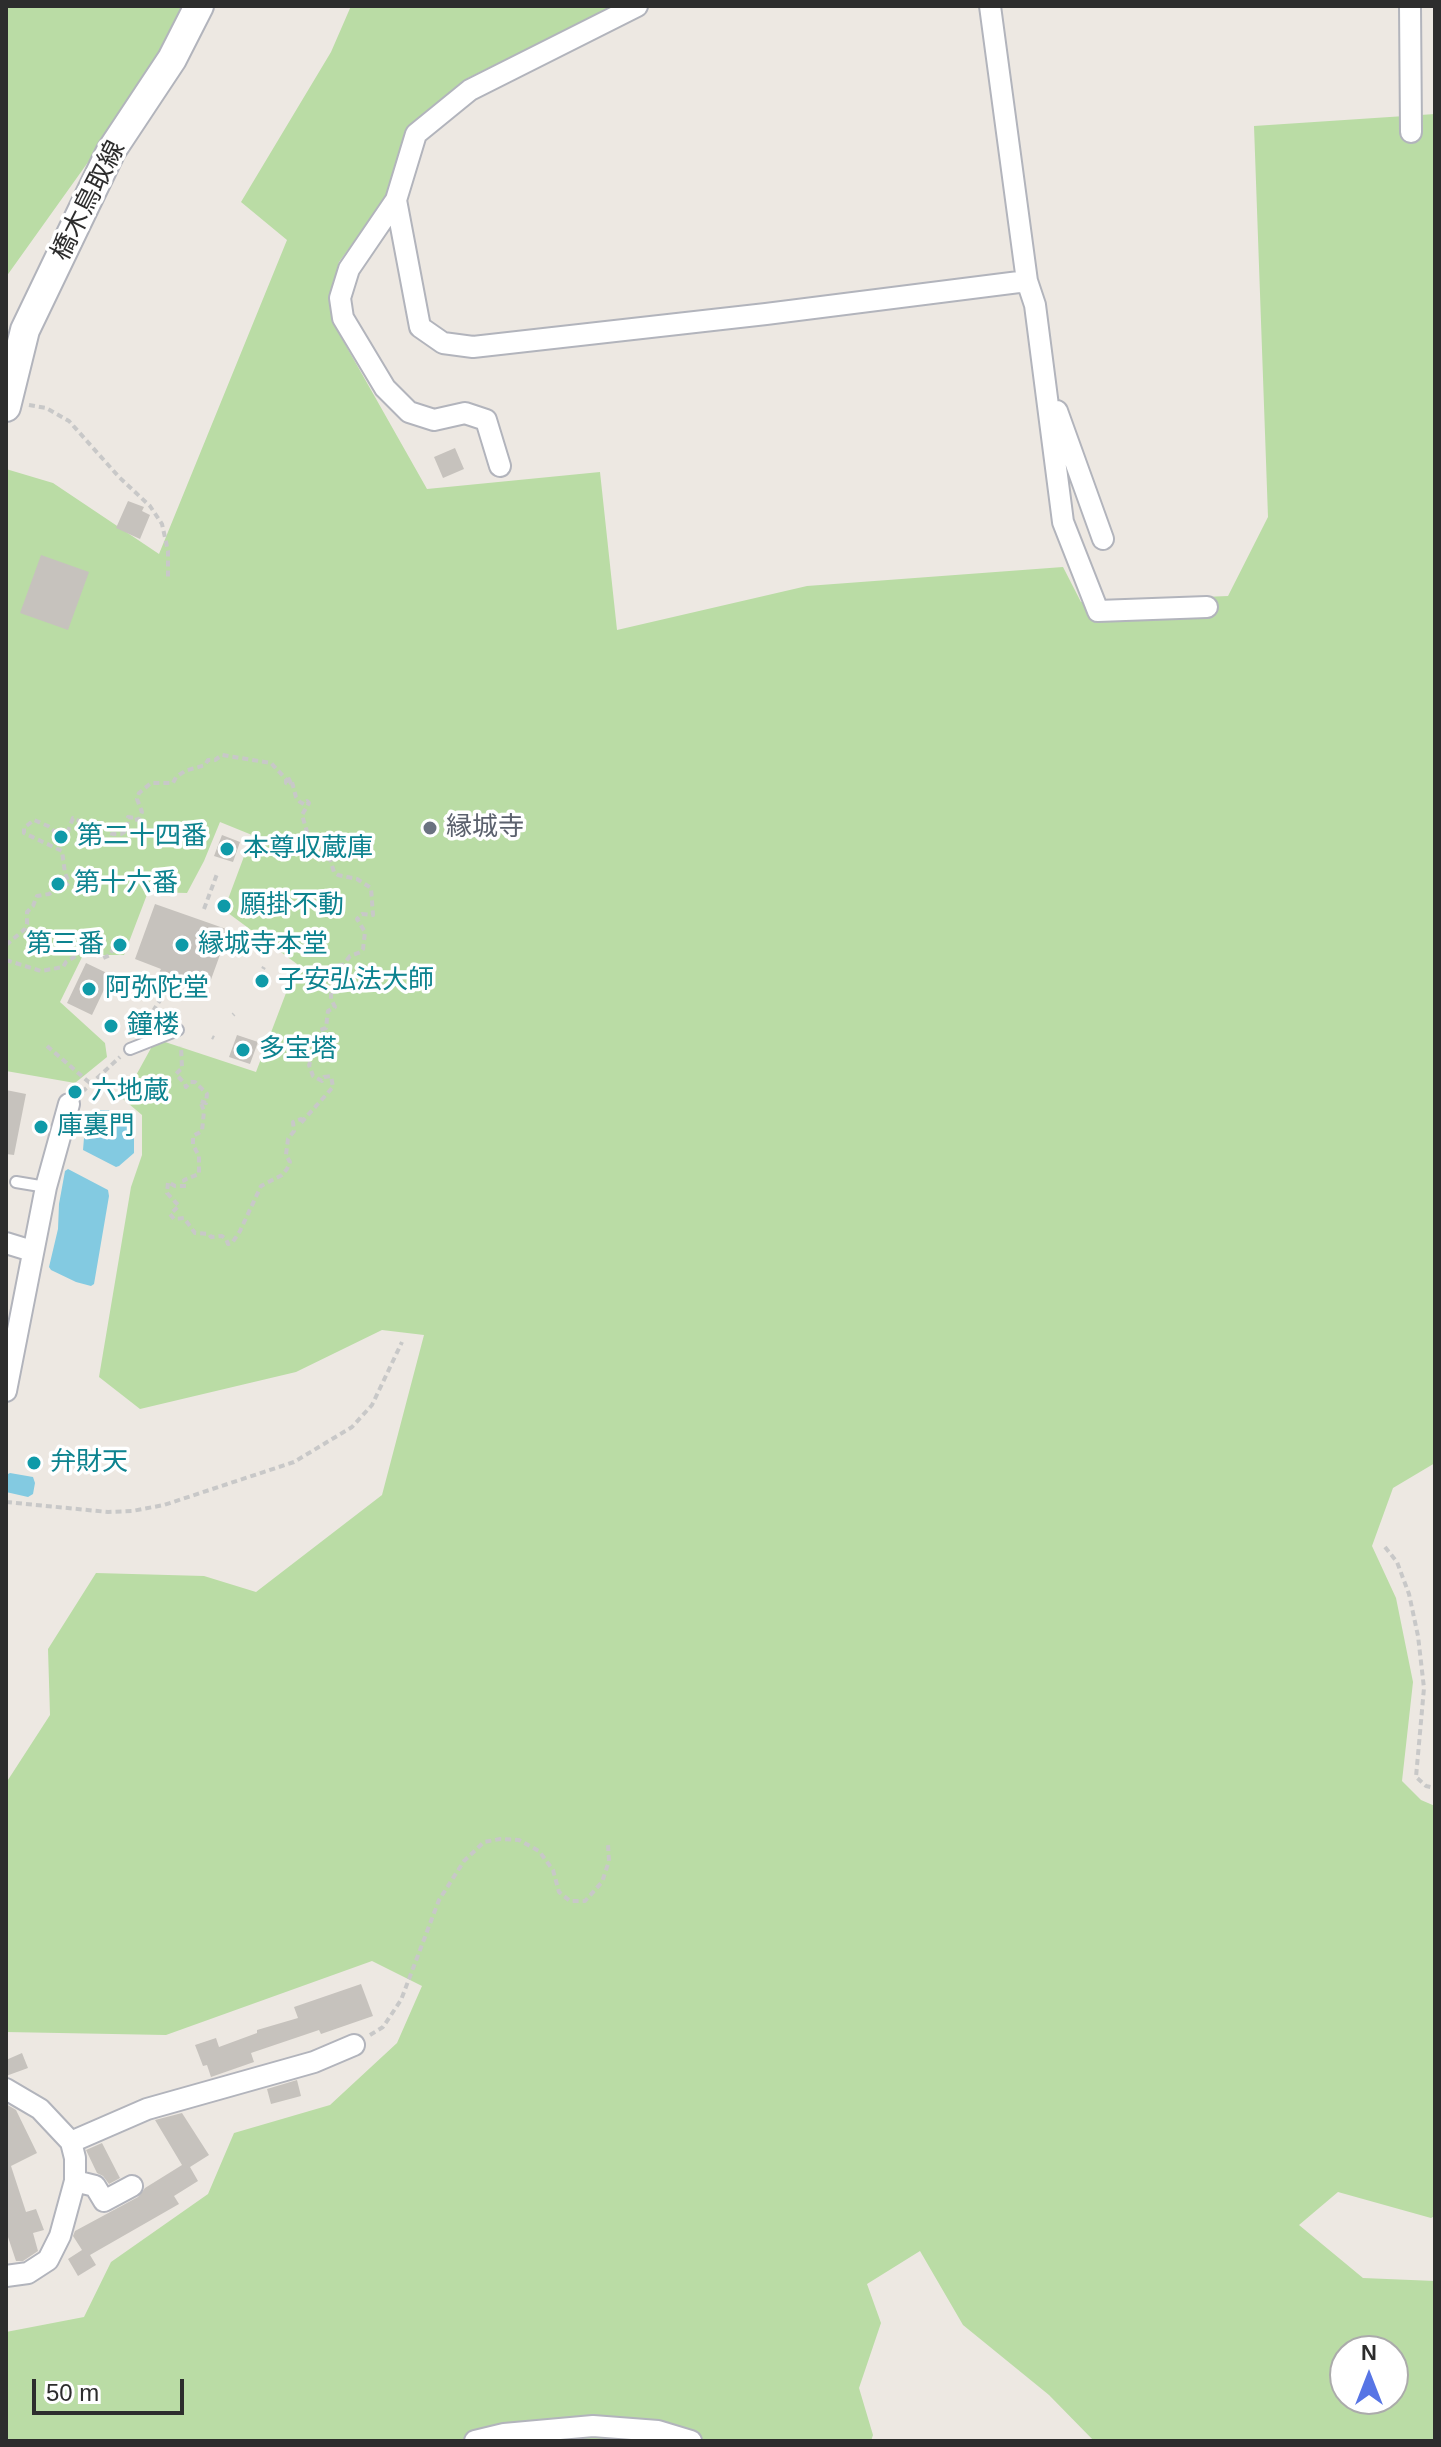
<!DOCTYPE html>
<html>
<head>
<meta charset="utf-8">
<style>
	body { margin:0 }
	#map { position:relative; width:1441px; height:2447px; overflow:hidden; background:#ede8e2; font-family:Arial,sans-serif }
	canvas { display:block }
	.frame { position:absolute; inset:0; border:8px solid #2d2d2d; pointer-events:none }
	.north { position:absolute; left:1329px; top:2335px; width:80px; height:80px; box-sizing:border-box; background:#fff; border:2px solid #ababab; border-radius:50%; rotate:0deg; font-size:22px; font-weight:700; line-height:32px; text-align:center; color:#2d2d2d }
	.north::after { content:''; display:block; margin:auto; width:28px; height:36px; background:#5775e5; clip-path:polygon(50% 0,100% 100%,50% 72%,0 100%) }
	.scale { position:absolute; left:32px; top:2379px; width:152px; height:36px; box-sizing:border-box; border:4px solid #2d2d2d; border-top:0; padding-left:10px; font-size:24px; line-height:28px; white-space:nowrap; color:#2d2d2d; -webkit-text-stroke:6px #fff; paint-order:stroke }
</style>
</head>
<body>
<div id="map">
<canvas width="1441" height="2447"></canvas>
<div class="frame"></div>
<div class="north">N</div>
<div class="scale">50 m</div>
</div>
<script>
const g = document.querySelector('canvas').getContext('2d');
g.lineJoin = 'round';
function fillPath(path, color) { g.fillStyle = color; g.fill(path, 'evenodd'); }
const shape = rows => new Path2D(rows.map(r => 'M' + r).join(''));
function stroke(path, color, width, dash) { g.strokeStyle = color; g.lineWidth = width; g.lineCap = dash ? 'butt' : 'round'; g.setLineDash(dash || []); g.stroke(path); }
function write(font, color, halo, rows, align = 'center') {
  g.font = font + ' Arial,"Noto Sans JP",sans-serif'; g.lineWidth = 7; g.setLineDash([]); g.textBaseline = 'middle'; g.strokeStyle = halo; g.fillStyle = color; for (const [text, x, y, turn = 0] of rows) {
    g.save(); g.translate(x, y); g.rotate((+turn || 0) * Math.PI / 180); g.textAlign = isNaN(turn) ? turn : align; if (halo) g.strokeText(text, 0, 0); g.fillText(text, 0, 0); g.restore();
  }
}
const green = shape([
	[6,6,189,6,166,53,6,277],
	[351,6,614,6,468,78,407,127,387,197,339,262,331,297,332,321,427,489,600,472,617,630,807,586,1063,567,1081,602,1228,596,1268,517,1254,126,1435,114,1435,1463,1393,1488,1372,1546,1396,1598,1413,1682,1402,1781,1421,1800,1435,1806,1435,2216,1431,2218,1338,2192,1299,2225,1363,2278,1435,2281,1435,2441,1094,2441,1049,2395,963,2325,920,2251,867,2284,881,2323,859,2388,873,2435,871,2441,6,2441,6,2332,84,2317,111,2262,208,2194,234,2133,330,2105,397,2043,422,1986,372,1961,166,2035,6,2032,6,1783,50,1715,48,1649,96,1573,204,1576,256,1592,382,1495,424,1335,382,1330,296,1372,140,1409,99,1377,131,1187,142,1155,142,1115,123,1099,156,1039,256,1072,297,964,224,910,252,835,220,822,204,861,187,893,148,892,124,955,83,955,60,1002,105,1043,107,1057,75,1083,6,1071,6,469,53,483,159,554,287,240,241,202,331,52],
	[1345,2351,1393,2351,1393,2399,1345,2399]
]);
const water = shape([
	[99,1110,123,1111,134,1121,134,1153,119,1166,116,1167,83,1150,84,1138],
	[68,1169,108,1190,109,1196,94,1284,91,1286,76,1282,51,1270,49,1267,58,1229,59,1204,65,1171],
	[10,1473,33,1477,35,1483,33,1494,28,1497,6,1492,6,1475]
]);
const building = shape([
	[455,448,464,469,443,478,434,457],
	[128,501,144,507,142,511,150,515,140,539,116,528],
	[41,555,89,572,68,630,20,613],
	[222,835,240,842,233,862,214,856],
	[155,904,229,930,209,985,185,977,183,984,158,975,161,969,135,959],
	[86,963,111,975,92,1015,67,1003],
	[237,1035,258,1042,250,1064,229,1057],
	[6,1090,26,1094,14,1155,6,1154],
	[361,1984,373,2016,321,2034,319,2030,251,2053,254,2062,211,2077,207,2065,203,2066,195,2045,216,2038,219,2047,257,2033,257,2030,298,2018,294,2007],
	[22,2053,28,2068,6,2076,6,2060],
	[297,2080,301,2096,271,2104,267,2089],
	[6,2104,16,2110,37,2153,11,2166,26,2212,36,2209,44,2230,33,2233,38,2251,23,2261,16,2261,6,2231],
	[182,2113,209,2155,190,2167,198,2181,174,2196,179,2204,90,2255,96,2265,78,2276,68,2259,82,2250,73,2236,75,2231,138,2197,145,2188,182,2165,155,2120],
	[102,2143,120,2178,109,2184,103,2176,97,2173,86,2150]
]);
const path = shape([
	[29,405,46,408,69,421,119,477,150,506,162,524,168,551,168,579],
	[204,909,217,874],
	[6,945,25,929,27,924,27,912,33,906,37,896,49,894,69,883,65,873,62,851,24,833,24,828,34,820,48,826,54,831,55,837,62,842,65,834,69,833,68,831,73,818,86,824,94,824,103,840,111,841,112,834,121,834,127,830,128,817,135,818,135,820,139,819,142,812,137,799,139,793,151,783,173,783,176,777,185,771,205,765,208,760,215,760,222,755,271,763,286,779,286,783,291,784,289,779,292,782,296,797,300,802,304,804,307,801,309,803,302,815,308,835,324,859,330,859,334,872,338,875,357,879,371,888,373,915,362,914,357,919,365,932,363,949,361,952,350,956,343,965,340,965,332,982,335,992,331,991,331,999,335,1007,328,1011,326,1028,320,1030,319,1040,309,1065,313,1076,322,1081,324,1077,331,1076,333,1087,300,1124,301,1119,293,1122,294,1131,288,1139,286,1155,290,1162,287,1169,282,1175,261,1186,240,1231,232,1243,228,1244,226,1239,222,1236,211,1237,209,1234,195,1233,184,1218,174,1219,170,1214,179,1206,167,1193,168,1182,175,1186,186,1186,184,1180,199,1174,199,1156,193,1145,193,1136,202,1131,204,1111,200,1101,206,1103,207,1094,195,1082,190,1082,186,1087,185,1084,176,1074,182,1068,181,1046],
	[6,960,41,971,63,967,66,962,79,954,99,952,101,959,110,955,114,946,122,946],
	[263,969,264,967],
	[233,1015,234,1014],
	[142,1028,166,991],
	[212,1037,214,1038],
	[47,1046,91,1084],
	[82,1092,120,1057],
	[6,1502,108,1512,132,1511,164,1505,294,1462,352,1427,372,1405,402,1342],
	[1385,1547,1397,1562,1409,1594,1418,1636,1424,1688,1416,1777,1426,1786,1435,1788],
	[370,2035,383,2027,401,2000,439,1900,464,1861,484,1842,500,1839,519,1840,539,1851,553,1870,559,1892,570,1901,585,1901,602,1882,609,1861,608,1844]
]);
const lane = shape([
	[130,1049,178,1030],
	[16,1182,46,1187]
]);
const street = shape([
	[990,6,1027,281,1035,305,1063,522,1098,611,1207,607],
	[1410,6,1411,132],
	[396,200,420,327,443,343,473,347,766,314,1027,281],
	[1057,411,1103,539],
	[500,466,486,420,465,413,434,420,409,412,385,388,343,318,340,298,349,269,396,200,416,134,470,90,637,6],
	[6,1243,32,1251],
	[6,1391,46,1187,69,1104],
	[6,2089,40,2109,71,2142,75,2158,75,2181,60,2236,48,2260,28,2273,6,2276],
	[71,2142,147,2109,314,2062,354,2045],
	[75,2181,95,2186,104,2201,132,2186],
	[475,2441,504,2434,593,2426,658,2431,691,2441]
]);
const secondary = shape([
	[6,407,25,330,111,151,172,59,199,6]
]);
const markers = [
	[430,828,8,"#6b7280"],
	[61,837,8,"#0f9aa8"],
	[227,849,8,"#0f9aa8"],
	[58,884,8,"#0f9aa8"],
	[224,906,8,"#0f9aa8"],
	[120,945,8,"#0f9aa8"],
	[182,945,8,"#0f9aa8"],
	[262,981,8,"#0f9aa8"],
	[89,989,8,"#0f9aa8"],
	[111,1026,8,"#0f9aa8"],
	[243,1050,8,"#0f9aa8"],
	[75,1092,8,"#0f9aa8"],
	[41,1127,8,"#0f9aa8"],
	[34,1463,8,"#0f9aa8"]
];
const streetNames = [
	["橋木鳥取線",89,201,-63]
];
const worshipNames = [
	["縁城寺",446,828]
];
const cultureNames = [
	["第二十四番",77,837],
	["本尊収蔵庫",243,849],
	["第十六番",74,884],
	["願掛不動",240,906],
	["第三番",104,945,"right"],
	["縁城寺本堂",198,945],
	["子安弘法大師",278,981],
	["阿弥陀堂",105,989],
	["鐘楼",127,1026],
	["多宝塔",259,1050],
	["六地蔵",91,1092],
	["庫裏門",57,1127],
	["弁財天",50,1463]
];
fillPath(green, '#badca5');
fillPath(water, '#83cae1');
fillPath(building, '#c6c2bd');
stroke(lane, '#b2b4bc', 14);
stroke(street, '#b2b4bc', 24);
stroke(secondary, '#b2b4bc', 32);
stroke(path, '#c8c8c8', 4, [6, 4]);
stroke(lane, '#fff', 10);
stroke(street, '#fff', 20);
stroke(secondary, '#fff', 28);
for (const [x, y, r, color] of markers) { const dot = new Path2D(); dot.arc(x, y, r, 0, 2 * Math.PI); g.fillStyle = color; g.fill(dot); stroke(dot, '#fff', 3); }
write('26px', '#2d2d2d', '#fff', streetNames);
write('26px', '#5b616d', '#fff', worshipNames, 'left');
write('26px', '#0d838f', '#fff', cultureNames, 'left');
</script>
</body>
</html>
